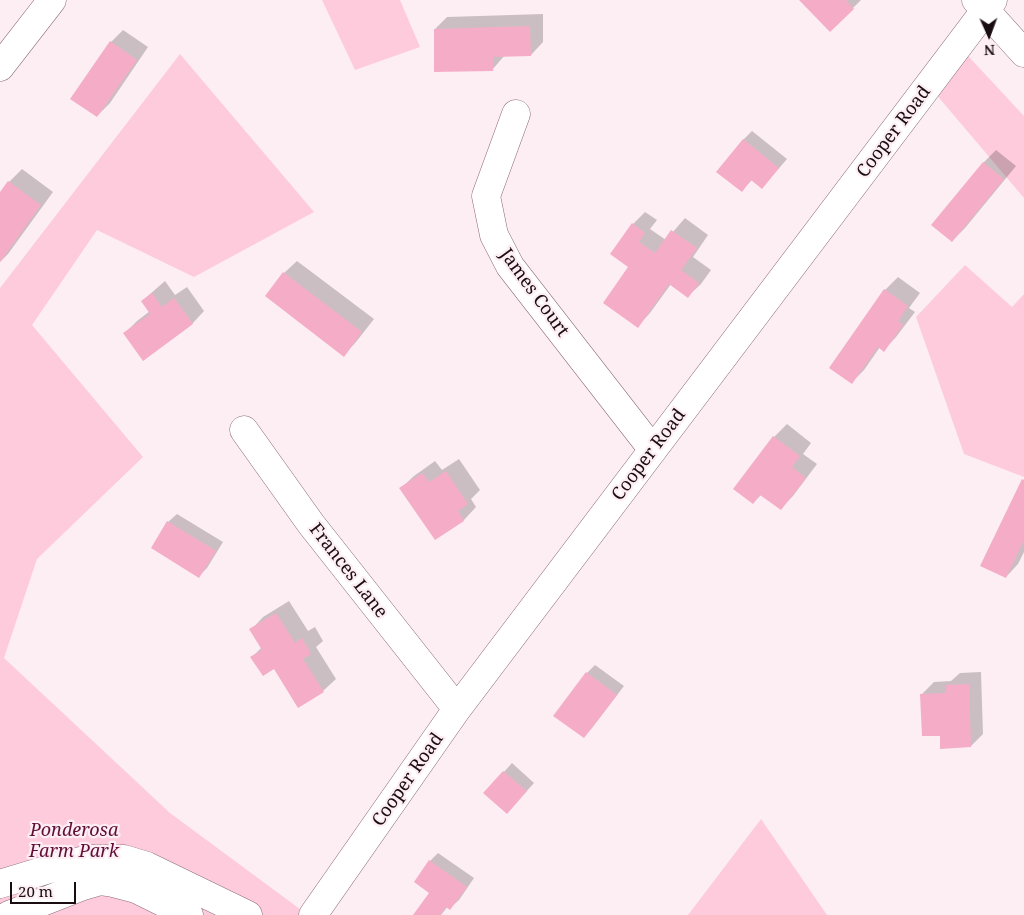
<!DOCTYPE html>
<html>
<head>
<meta charset="utf-8">
<style>
	body { margin:0 }
	#map { position:relative; width:1024px; height:915px; overflow:hidden; background:#fdeef3; font-family:"Noto Serif",serif }
	canvas { display:block }
	.north { position:absolute; left:964px; top:10px; width:50px; height:50px; -webkit-text-stroke:4px #fdeef3; paint-order:stroke; rotate:178deg; font-size:14px; font-weight:700; line-height:20px; text-align:center; color:#1a0d12 }
	.north::after { content:''; display:block; margin:auto; width:18px; height:22px; background:#1a0d12; clip-path:polygon(50% 0,100% 100%,50% 72%,0 100%) }
	.scale { position:absolute; left:10px; top:882px; width:66px; height:22px; box-sizing:border-box; border:2px solid #1a0d12; border-top:0; padding-left:6px; font-size:15px; line-height:18px; white-space:nowrap; color:#1a0d12; -webkit-text-stroke:4px #fdeef3; paint-order:stroke }
</style>
</head>
<body>
<div id="map">
<canvas width="1024" height="915"></canvas>
<div class="north">N</div>
<div class="scale">20 m</div>
</div>
<script>
const g = document.querySelector('canvas').getContext('2d');
g.lineJoin = 'round';
function fillPath(path, color) { g.fillStyle = color; g.fill(path, 'evenodd'); }
const shape = rows => new Path2D(rows.map(r => 'M' + r).join(''));
function stroke(path, color, width, dash) { g.strokeStyle = color; g.lineWidth = width; g.lineCap = dash ? 'butt' : 'round'; g.setLineDash(dash || []); g.stroke(path); }
function write(font, color, halo, rows, align = 'center') {
  g.font = font + ' "Noto Serif",serif'; g.lineWidth = 4.5; g.setLineDash([]); g.textBaseline = 'middle'; g.strokeStyle = halo; g.fillStyle = color; for (const [text, x, y, turn = 0] of rows) {
    g.save(); g.translate(x, y); g.rotate((+turn || 0) * Math.PI / 180); g.textAlign = isNaN(turn) ? turn : align; if (halo) g.strokeText(text, 0, 0); g.fillText(text, 0, 0); g.restore();
  }
}
const green = shape([
	[322,0,400,0,420,47,355,70],
	[957,44,1024,116,1024,198,929,86],
	[180,54,314,212,194,277,97,230,32,325,143,457,37,559,4,658,170,813,308,915,0,915,0,288],
	[965,265,1012,307,1024,294,1024,477,964,454,916,317],
	[761,819,827,915,688,915]
]);
const shadow = shape([
	[800,0,861,0,830,31],
	[543,14,543,42,531,55,505,55,492,70,435,29,447,17],
	[123,30,148,47,110,103,97,116,111,42],
	[752,131,787,159,762,188,752,180,742,190,743,140],
	[996,150,1016,166,965,228,952,241,933,225,984,162],
	[22,169,53,192,8,254,0,262,0,194,9,182],
	[645,212,657,220,650,229,666,240,685,218,708,235,693,257,711,270,701,284,688,296,671,284,650,313,638,326,630,267,633,224],
	[297,261,374,319,356,342,344,355,284,273],
	[898,277,920,293,909,308,915,312,896,337,884,350,880,347,864,370,852,382,830,367,885,290],
	[165,281,175,295,187,287,204,311,192,324,125,333,137,321,150,311,142,301],
	[787,424,811,443,803,454,817,464,793,496,780,509,762,494,753,503,735,489,774,437],
	[459,459,480,490,471,499,476,507,464,520,435,538,401,488,414,476,435,461,442,470],
	[1024,479,1024,552,1018,564,1006,577],
	[177,514,223,542,207,568,199,576,152,548,168,522],
	[289,601,308,631,315,627,323,641,316,647,336,679,323,691,252,657,262,647,251,630,263,617],
	[595,665,624,686,592,728,584,737,587,673],
	[981,672,983,734,971,746,921,695,934,682,951,681,960,673],
	[512,763,534,783,515,804,485,793],
	[438,853,474,878,459,900,450,908,448,906,441,915,415,915,431,892,430,861]
]);
const building = shape([
	[799,0,846,0,854,9,830,32],
	[530,26,531,56,493,57,493,71,434,72,434,29],
	[110,41,137,60,97,117,70,99],
	[743,139,779,168,762,189,751,180,742,192,716,172],
	[983,162,1004,179,952,242,931,225],
	[8,181,41,205,0,262,0,192],
	[632,223,645,233,639,242,655,253,671,230,697,248,681,270,699,283,688,298,669,284,638,328,603,303,628,267,610,254],
	[283,272,362,332,344,357,265,296],
	[884,289,908,306,898,321,903,325,884,352,878,347,852,384,829,368],
	[152,293,162,307,174,298,193,324,143,361,123,333,150,314,141,301],
	[773,436,800,456,792,467,806,478,781,510,760,495,753,504,733,489],
	[446,471,468,504,458,511,464,521,435,540,399,488,422,473,429,482],
	[1022,479,1024,480,1024,540,1006,578,980,566],
	[167,521,216,551,199,578,151,548],
	[276,613,295,643,302,638,311,654,303,659,324,692,298,708,274,669,263,676,250,657,262,650,249,629],
	[586,672,617,695,584,738,553,716],
	[969,684,971,747,940,749,940,736,922,736,920,694,946,693,946,685],
	[503,771,527,791,507,814,483,793],
	[429,860,467,887,450,910,446,907,440,915,413,915,429,893,414,882]
]);
const minor = shape([
	[976,0,1024,53],
	[0,67,52,0],
	[516,114,486,196,494,235,510,266,653,450],
	[244,430,311,524,457,709],
	[0,884,59,866,90,859,124,859,147,866,248,915],
	[9,915,83,886,100,881,113,883,136,889,189,915],
	[313,915,457,709,993,0]
]);
const streetNames = [
	["Cooper Road",894,132,-53],
	["James Court",534,293,54],
	["Cooper Road",649,455,-53],
	["Frances Lane",348,571,52],
	["Cooper Road",408,780,-55]
];
const parkNames = [
	["Ponderosa",74,831],
	["Farm Park",74,852]
];
fillPath(green, '#fecbdd');
fillPath(shadow, '#0003');
fillPath(building, '#f5acc7');
stroke(minor, '#8d6c78', 29);
stroke(minor, '#fff', 28);
write('18px', '#1a0d12', '#fdeef3', streetNames);
write('italic 18px', '#610d38', '#fdeef3', parkNames);
</script>
</body>
</html>
